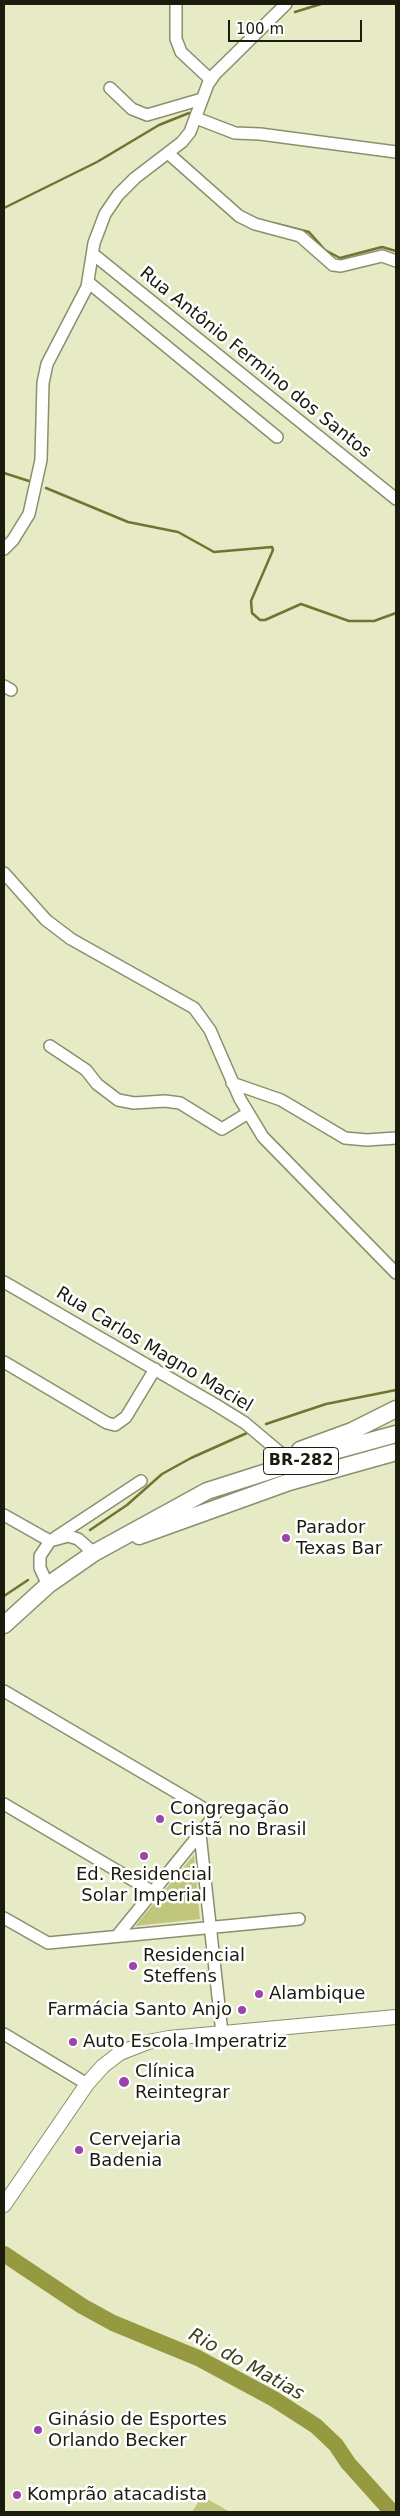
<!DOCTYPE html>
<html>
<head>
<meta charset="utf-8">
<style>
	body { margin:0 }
	#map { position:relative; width:400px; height:2516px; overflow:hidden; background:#e6eac5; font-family:"DejaVu Sans",sans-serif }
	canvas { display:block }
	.frame { position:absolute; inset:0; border:5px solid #1b1c0e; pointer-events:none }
	.scale { position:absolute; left:228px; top:20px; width:134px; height:22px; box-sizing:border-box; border:2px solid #1b1c0e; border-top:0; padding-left:6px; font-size:15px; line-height:18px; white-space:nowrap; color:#1b1c0e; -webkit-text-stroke:4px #fff; paint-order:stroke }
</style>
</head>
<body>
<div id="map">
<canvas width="400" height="2516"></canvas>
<div class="frame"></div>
<div class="scale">100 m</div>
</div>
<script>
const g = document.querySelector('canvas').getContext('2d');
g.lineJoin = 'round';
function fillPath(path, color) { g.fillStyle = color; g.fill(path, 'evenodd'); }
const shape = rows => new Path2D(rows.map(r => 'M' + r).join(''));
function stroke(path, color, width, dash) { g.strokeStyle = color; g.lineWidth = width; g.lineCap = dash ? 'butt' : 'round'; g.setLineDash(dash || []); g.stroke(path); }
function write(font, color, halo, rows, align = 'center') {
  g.font = font + ' "DejaVu Sans",sans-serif'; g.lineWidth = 5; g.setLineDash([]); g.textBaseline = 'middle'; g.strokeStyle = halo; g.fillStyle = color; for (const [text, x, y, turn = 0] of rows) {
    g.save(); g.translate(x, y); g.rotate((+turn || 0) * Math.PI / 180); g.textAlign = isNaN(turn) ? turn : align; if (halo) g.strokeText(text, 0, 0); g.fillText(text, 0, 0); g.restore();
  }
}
const green = shape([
	[194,1855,200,1919,135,1926],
	[202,2496,230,2512,192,2512]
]);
const stream = shape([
	[295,12,321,4],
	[4,208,97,162,159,125,189,113],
	[273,223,309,232,325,250,340,258,382,247,396,251],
	[4,473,32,482],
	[46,488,128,522,178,532,214,552,272,547,273,550,251,601,252,613,260,620,265,620,301,604,349,621,374,621,396,613],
	[266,1424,326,1404,396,1390],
	[90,1530,127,1505,162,1474,191,1458,247,1433],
	[4,1596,28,1580]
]);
const river = shape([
	[4,2254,82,2306,113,2323,198,2358,274,2399,316,2426,336,2445,348,2463,392,2512]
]);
const minor = shape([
	[176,4,176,39,181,52,211,80],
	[110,88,132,109,147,115,202,99],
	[196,118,235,133,260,134,396,152],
	[169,154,239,216,255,224,300,236,333,265,341,266,382,256,396,261],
	[93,254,396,499],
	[88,282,277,437],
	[4,549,13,540,29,514,41,460,43,383,47,364,87,287,94,243,105,214,118,195,135,178,182,142,190,132,208,84,215,74,286,4],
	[4,686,11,690],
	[4,873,46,920,71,939,194,1008,210,1030,240,1099,263,1137,396,1273],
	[50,1046,86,1070,97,1084,118,1100,134,1103,165,1101,180,1103,222,1129,248,1113],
	[232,1083,281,1100,345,1138,367,1140,396,1138],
	[4,1282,216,1405,245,1423,283,1455],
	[4,1362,107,1423,115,1425,126,1417,155,1369],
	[4,1515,50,1541,141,1481],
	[48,1585,40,1568,40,1556,50,1541,68,1536,78,1539,94,1553],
	[4,1691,215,1815,117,1936],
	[4,1804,153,1892],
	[200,1834,222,2033],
	[4,1918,48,1943,299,1919],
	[4,2034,87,2084]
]);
const major = shape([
	[4,2205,87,2084,103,2066,120,2053,148,2042,169,2038,396,2017]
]);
const highway = shape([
	[300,1450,352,1431,396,1409],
	[139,1536,289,1482,396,1452],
	[4,1625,48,1585,94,1553,207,1491,323,1454,396,1434]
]);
const markers = [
	[286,1538,5,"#9e43ad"],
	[160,1819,5,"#9e43ad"],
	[144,1856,5,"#9e43ad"],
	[133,1966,5,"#9e43ad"],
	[259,1994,5,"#9e43ad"],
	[242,2010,5,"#9e43ad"],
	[73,2042,5,"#9e43ad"],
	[124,2082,6,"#9e43ad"],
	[79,2150,5,"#9e43ad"],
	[38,2430,5,"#9e43ad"],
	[17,2495,5,"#9e43ad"]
];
const shields = [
	[301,1461,75]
];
const shieldNames = [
	["BR-282",301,1461]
];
const streetNames = [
	["Rua Antônio Fermino dos Santos",255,363,39],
	["Rua Carlos Magno Maciel",154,1350,31]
];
const poiNames = [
	["Parador",296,1528],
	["Texas Bar",296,1549],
	["Congregação",170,1809],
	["Cristã no Brasil",170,1830],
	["Ed. Residencial",144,1875,"center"],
	["Solar Imperial",144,1896,"center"],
	["Residencial",143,1956],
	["Steffens",143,1977],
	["Alambique",269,1994],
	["Farmácia Santo Anjo",232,2010,"right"],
	["Auto Escola Imperatriz",83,2042],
	["Clínica",135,2072],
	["Reintegrar",135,2093],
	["Cervejaria",89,2140],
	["Badenia",89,2161],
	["Ginásio de Esportes",48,2420],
	["Orlando Becker",48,2441],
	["Komprão atacadista",27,2495]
];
const waterNames = [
	["Rio do Matias",246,2365,29]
];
fillPath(green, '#c1c67d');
stroke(stream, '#707431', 2.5);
stroke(river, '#959940', 16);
stroke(minor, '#8c8f6d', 14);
stroke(major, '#8c8f6d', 16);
stroke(highway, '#8c8f6d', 19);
stroke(minor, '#fff', 11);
stroke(major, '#fff', 14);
stroke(highway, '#fff', 16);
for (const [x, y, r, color] of markers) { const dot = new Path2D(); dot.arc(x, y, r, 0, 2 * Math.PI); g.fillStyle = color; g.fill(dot); stroke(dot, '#fff', 2); }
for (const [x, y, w] of shields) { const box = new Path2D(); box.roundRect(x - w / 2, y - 13.5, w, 27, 4); g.fillStyle = '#fff'; g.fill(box); stroke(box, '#1b1c0e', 1); }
write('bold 16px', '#1b1c0e', null, shieldNames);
write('18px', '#1b1c0e', '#fff', streetNames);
write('18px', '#1b1c0e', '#fff', poiNames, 'left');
write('italic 19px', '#3d3f19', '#fff', waterNames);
</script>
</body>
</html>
